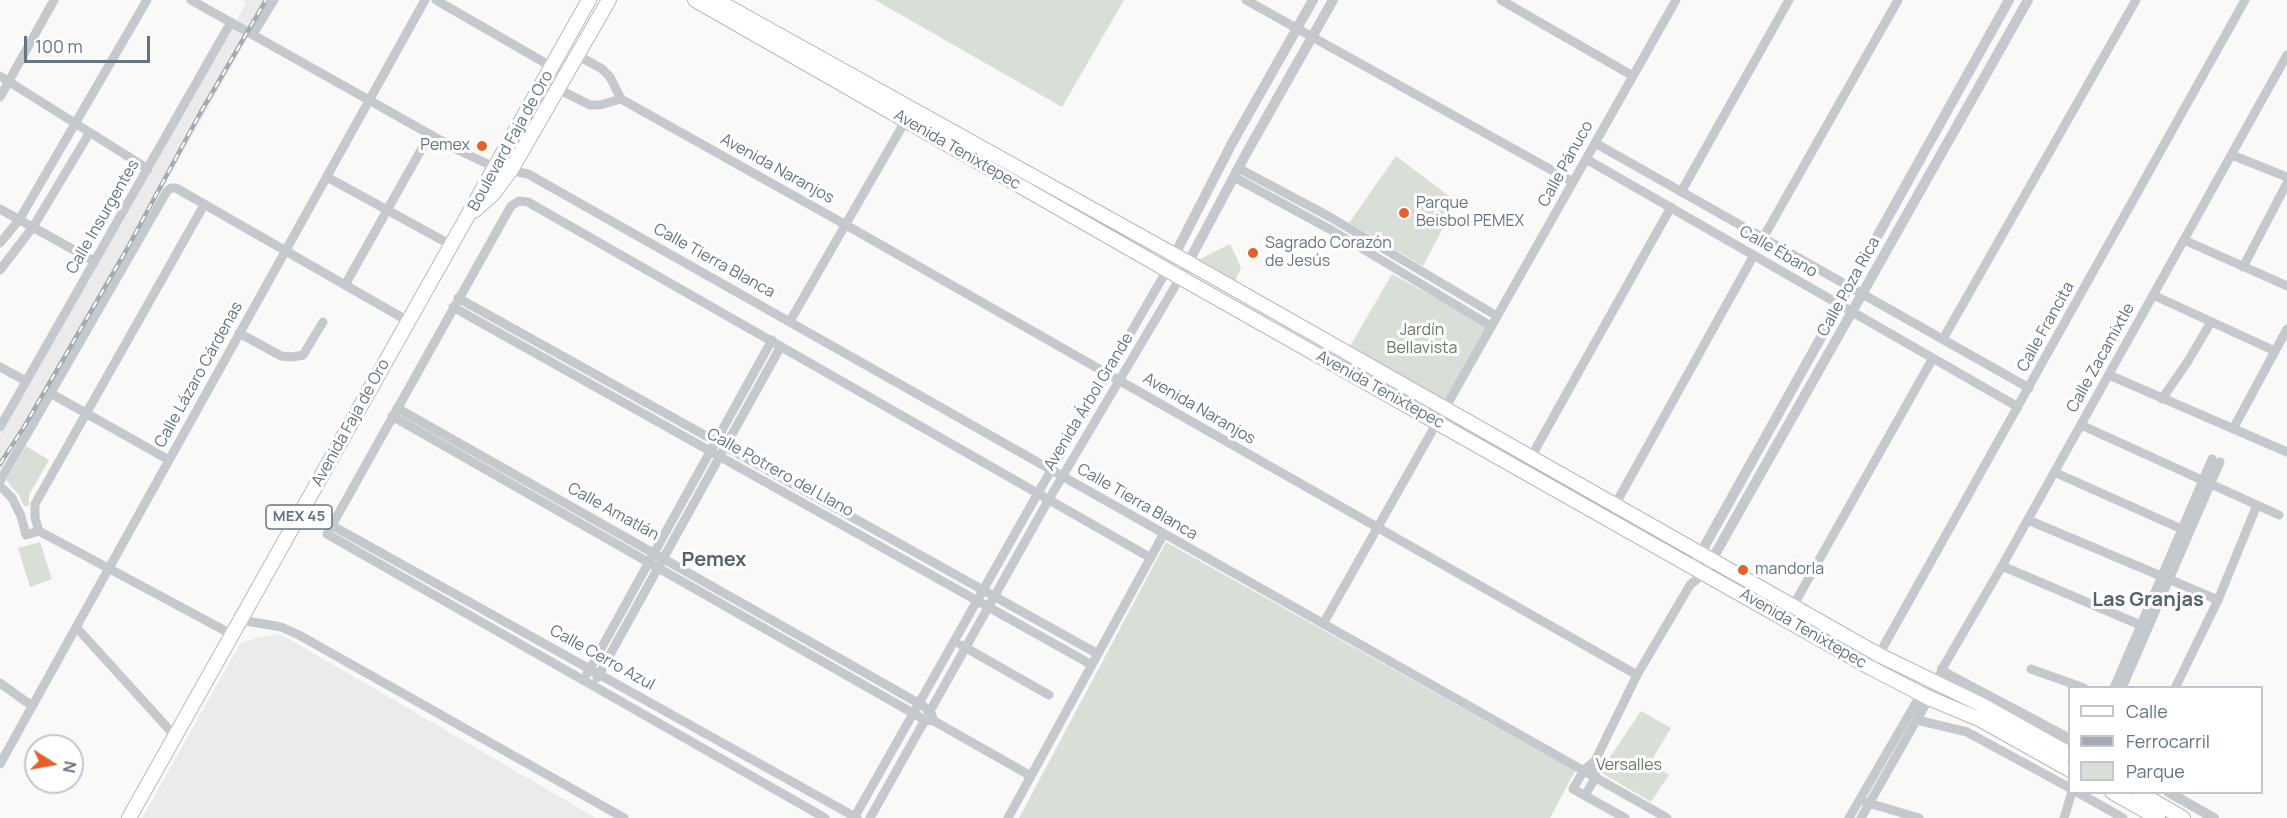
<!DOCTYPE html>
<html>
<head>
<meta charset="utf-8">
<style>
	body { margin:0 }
	#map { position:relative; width:2287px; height:818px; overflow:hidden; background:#f9faf7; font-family:Manrope,sans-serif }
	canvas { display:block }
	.legend { position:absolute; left:2068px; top:686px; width:195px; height:108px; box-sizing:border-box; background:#fff; border:2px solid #c1c7cd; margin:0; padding:8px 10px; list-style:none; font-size:18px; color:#647483 }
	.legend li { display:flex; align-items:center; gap:12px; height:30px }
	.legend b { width:30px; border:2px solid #c1c7cd }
	.north { position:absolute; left:24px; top:734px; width:60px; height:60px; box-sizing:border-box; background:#fff; border:2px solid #c1c7cd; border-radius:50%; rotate:101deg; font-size:16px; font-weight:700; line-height:24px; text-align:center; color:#647483 }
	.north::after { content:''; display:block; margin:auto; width:21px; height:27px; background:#e5602b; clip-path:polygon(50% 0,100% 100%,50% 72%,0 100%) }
	.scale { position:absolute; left:24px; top:36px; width:126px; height:27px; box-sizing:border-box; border:3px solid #647483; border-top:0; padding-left:8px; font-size:18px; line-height:21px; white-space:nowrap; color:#647483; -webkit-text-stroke:4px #fff; paint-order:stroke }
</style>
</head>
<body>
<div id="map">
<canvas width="2287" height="818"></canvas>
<ul class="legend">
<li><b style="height:8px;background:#fff"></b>Calle</li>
<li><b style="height:8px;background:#a3aab1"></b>Ferrocarril</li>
<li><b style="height:16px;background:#d9dfd6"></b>Parque</li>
</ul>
<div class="north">N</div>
<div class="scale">100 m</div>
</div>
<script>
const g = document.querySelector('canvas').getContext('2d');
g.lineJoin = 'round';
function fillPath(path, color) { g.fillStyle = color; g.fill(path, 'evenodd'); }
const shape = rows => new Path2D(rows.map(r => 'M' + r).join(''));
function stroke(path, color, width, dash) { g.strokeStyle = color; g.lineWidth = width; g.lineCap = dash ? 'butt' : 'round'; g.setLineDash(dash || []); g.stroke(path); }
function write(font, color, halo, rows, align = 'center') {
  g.font = font + ' Manrope,sans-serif'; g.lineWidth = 6; g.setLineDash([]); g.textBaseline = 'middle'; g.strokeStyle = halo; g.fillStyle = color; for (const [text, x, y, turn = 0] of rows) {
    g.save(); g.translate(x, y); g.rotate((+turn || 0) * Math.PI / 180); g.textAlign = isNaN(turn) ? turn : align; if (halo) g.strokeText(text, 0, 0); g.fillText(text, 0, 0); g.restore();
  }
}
const built = shape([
	[245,0,269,0,46,394,0,471,0,434,158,159,245,5],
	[279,634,291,640,596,818,142,818,240,644,259,637]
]);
const green = shape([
	[875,0,1124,0,1062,107],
	[1396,156,1457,202,1423,266,1349,223],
	[1230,244,1241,267,1235,282,1196,261],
	[1392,274,1488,326,1445,403,1349,348],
	[26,446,49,460,29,495,29,506,24,506,18,494,6,480],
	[40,542,52,579,30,587,18,548],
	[1166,542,1575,771,1550,818,1019,818],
	[1641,711,1671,728,1650,763,1669,775,1651,802,1600,772]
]);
const minor = shape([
	[191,0,456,149,494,167,528,174,1667,818],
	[436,0,566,75],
	[1246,0,1573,182],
	[1501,0,1633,76],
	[253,34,274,0],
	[577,55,602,69,610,77,621,99,846,225,1637,675],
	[0,76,148,169],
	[558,89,590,105,600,105,621,99],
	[0,97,54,0],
	[1595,143,2029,388],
	[2232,155,2287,177],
	[1586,159,2018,407],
	[1238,168,1330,217,1497,316],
	[327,177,451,245],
	[1234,177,1333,231,1491,326],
	[1681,192,1789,0],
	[204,205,35,504,35,518,39,531,233,635],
	[0,209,94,261],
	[1763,238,1898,0],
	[2184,240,2287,286],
	[0,243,19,220,147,0],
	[2243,267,2287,183],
	[0,270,33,227,90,132],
	[345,285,430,134],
	[2153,295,2275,351],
	[458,298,1098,654],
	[453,307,1092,665],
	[790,321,907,118],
	[239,333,281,356,292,357,303,355,323,322],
	[1943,339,2136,0],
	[0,367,26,381],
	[2109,375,2287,452],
	[52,394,169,460],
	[2162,399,2188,361,2211,322],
	[397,408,920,704,930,711,934,721],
	[392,416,925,720,934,721,1031,776],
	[2081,425,2279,515],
	[0,427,231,22],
	[2233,429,2287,329],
	[1531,457,1671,207],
	[2054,472,2186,531],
	[0,481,167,191,171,188,176,188,408,321],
	[0,486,12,498,21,516,26,535,39,531],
	[1615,505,1754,255],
	[2028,520,2218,600],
	[331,525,857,818],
	[2002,566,2145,627],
	[1793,606,1933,358],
	[241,620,281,627,299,635,624,818],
	[1323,624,1676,0],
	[76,627,176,737],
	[961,645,1049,695],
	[1877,658,2245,0],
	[2031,669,2084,688],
	[587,674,772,340],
	[597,678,781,346],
	[0,683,32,706],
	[2114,688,2212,459],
	[2122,688,2220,462],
	[2175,688,2218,600,2257,505],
	[1917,720,1967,732,2070,788],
	[0,764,425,0],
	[2077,792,2123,818],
	[1585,795,1596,777,1595,772],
	[1865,802,1919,818],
	[825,818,327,534,511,206,519,201,528,202,1151,558],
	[854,818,1038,493,1167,270],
	[870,818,1049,499,1180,278],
	[1008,818,1163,535],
	[1625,818,1573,789,1584,770,1595,761,1637,675,1690,585,1704,573],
	[1849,818,1921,694,1936,677],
	[1861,818,1937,684,1942,669,2002,566,2287,55],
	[2064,818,2072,792]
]);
const tertiary = shape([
	[1167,270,1231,145,1313,0],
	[1180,278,1247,152,1333,0],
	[1709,565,2028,0],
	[1693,567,2009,0],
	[1942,669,1947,674,2070,739],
	[2168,792,2214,818]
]);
const primary = shape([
	[695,0,1167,270,1871,668,1929,698,1979,719,2070,770],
	[716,0,1189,263,1879,655,1982,705,2070,754],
	[474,211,493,194,511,170,609,0],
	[2112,792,2158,818],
	[2138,792,2183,818],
	[129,818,589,0]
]);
const rail = shape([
	[0,464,24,427,127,249,198,117,266,0]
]);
const markers = [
	[482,146,6,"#e5602b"],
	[1404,213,6,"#e5602b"],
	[1253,253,6,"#e5602b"],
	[1743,570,6,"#e5602b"]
];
const shields = [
	[299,517,66]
];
const shieldNames = [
	["MEX 45",299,517]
];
const streetNames = [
	["Boulevard Faja de Oro",511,141,-61],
	["Avenida Tenixtepec",957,150,30],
	["Calle Pánuco",1566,164,-61],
	["Avenida Naranjos",777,169,29],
	["Calle Insurgentes",103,217,-60],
	["Calle Ébano",1778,252,30],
	["Calle Tierra Blanca",714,261,29],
	["Calle Poza Rica",1849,287,-61],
	["Calle Francita",2046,327,-61],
	["Calle Zacamixtle",2101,358,-61],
	["Calle Lázaro Cárdenas",199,375,-61],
	["Avenida Tenixtepec",1380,390,29],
	["Avenida Árbol Grande",1089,402,-59],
	["Avenida Naranjos",1199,409,30],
	["Avenida Faja de Oro",351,423,-61],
	["Calle Potrero del Llano",780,473,29],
	["Calle Tierra Blanca",1137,502,30],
	["Calle Amatlán",613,512,29],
	["Avenida Tenixtepec",1803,629,30],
	["Calle Cerro Azul",602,658,29]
];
const poiNames = [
	["Pemex",470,146,"right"],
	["Parque",1416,204],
	["Beisbol PEMEX",1416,222],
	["Sagrado Corazón",1265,244],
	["de Jesús",1265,262],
	["mandorla",1755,570]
];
const parkNames = [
	["Jardín",1422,331],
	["Bellavista",1422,349],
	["Versalles",1629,766]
];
const quarterNames = [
	["Pemex",714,560],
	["Las Granjas",2148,600]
];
fillPath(built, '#eaebea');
fillPath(green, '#d9dfd6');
stroke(primary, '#b6bbbf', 16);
stroke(minor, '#c5c9cd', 9);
stroke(tertiary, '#c5c9cd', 10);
stroke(primary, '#fff', 14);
stroke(rail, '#a3aab1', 4.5);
stroke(rail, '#fff', 2, [7]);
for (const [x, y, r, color] of markers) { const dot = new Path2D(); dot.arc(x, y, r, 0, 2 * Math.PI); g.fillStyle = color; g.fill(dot); stroke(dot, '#fff', 2); }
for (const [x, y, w] of shields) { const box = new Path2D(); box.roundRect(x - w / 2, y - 12, w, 24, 4.5); g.fillStyle = '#fff'; g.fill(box); stroke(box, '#647483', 1.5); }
write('bold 15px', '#647483', null, shieldNames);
write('16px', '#647483', '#fff', streetNames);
write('16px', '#647483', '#fff', poiNames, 'left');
write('16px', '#667a63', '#fff', parkNames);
write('bold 20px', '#56626d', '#fff', quarterNames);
</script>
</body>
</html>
